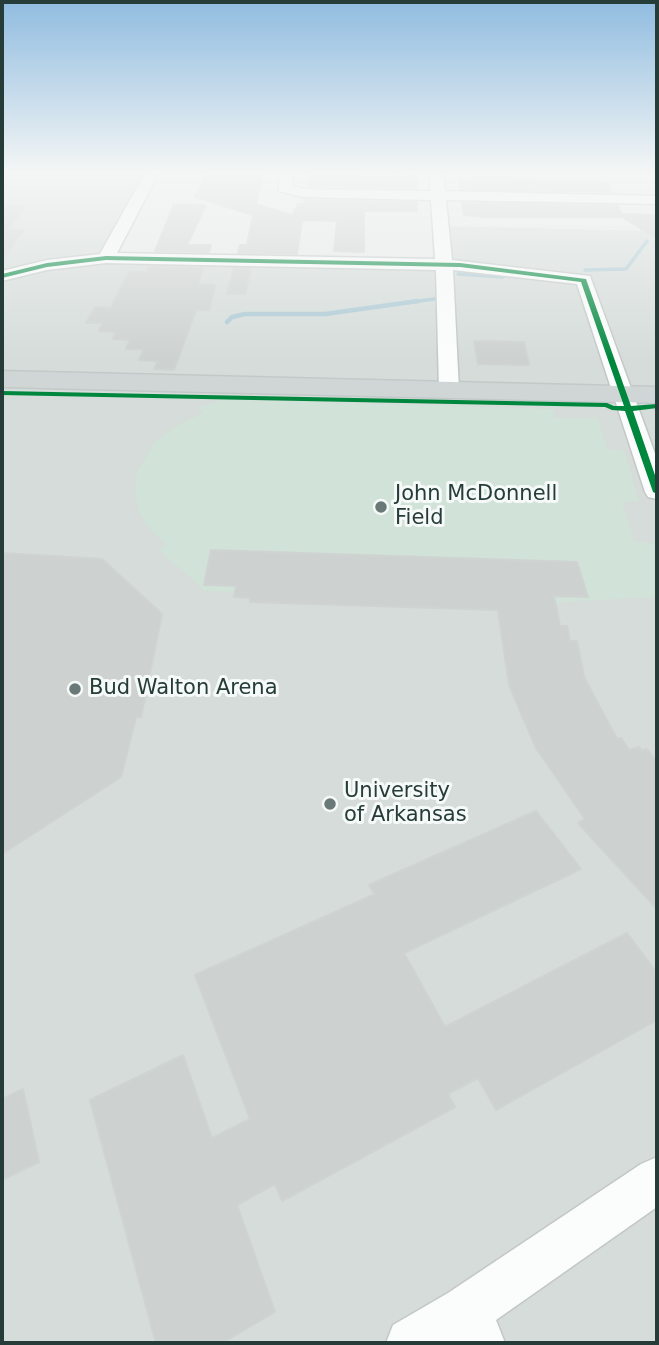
<!DOCTYPE html>
<html>
<head>
<meta charset="utf-8">
<style>
	body { margin:0 }
	#map { position:relative; width:659px; height:1345px; overflow:hidden; background:#e6ebe9; font-family:"DejaVu Sans",sans-serif }
	canvas { display:block }
	.frame { position:absolute; inset:0; border:4px solid #263c39; pointer-events:none }
</style>
</head>
<body>
<div id="map">
<canvas width="659" height="1345"></canvas>
<div class="frame"></div>
</div>
<script>
const g = document.querySelector('canvas').getContext('2d');
g.lineJoin = 'round';
function fillPath(path, color) { g.fillStyle = color; g.fill(path, 'evenodd'); }
const shape = rows => new Path2D(rows.map(r => 'M' + r).join(''));
function stroke(path, color, width, dash) { g.strokeStyle = color; g.lineWidth = width; g.lineCap = dash ? 'butt' : 'round'; g.setLineDash(dash || []); g.stroke(path); }
function write(font, color, halo, rows, align = 'center') {
  g.font = font + ' "DejaVu Sans",sans-serif'; g.lineWidth = 6; g.setLineDash([]); g.textBaseline = 'middle'; g.strokeStyle = halo; g.fillStyle = color; for (const [text, x, y, turn = 0] of rows) {
    g.save(); g.translate(x, y); g.rotate((+turn || 0) * Math.PI / 180); g.textAlign = isNaN(turn) ? turn : align; if (halo) g.strokeText(text, 0, 0); g.fillText(text, 0, 0); g.restore();
  }
}
const built = shape([
	[2,171,153,171,107,257,444,265,440,226,657,231,657,1343,2,1343]
]);
const green = shape([
	[217,399,553,409,555,418,598,418,607,449,624,450,639,501,622,502,634,542,654,543,657,555,657,597,559,602,556,608,540,611,250,602,250,598,234,597,235,592,205,591,159,550,166,544,149,528,140,513,135,492,137,472,155,442,173,428,203,413,199,407,217,402]
]);
const streamFar1 = shape([
	[585,270,626,269,647,241],
	[458,274,503,277],
	[405,303,434,299]
]);
const stream = shape([
	[227,322,232,317,245,314,325,314,418,301]
]);
const building = shape([
	[207,171,263,174,256,204,292,215,298,204,304,204,305,200,417,202,417,211,364,211,364,252,334,251,337,221,302,220,297,254,238,253,240,245,247,245,253,215,195,197,207,171],
	[310,171,358,171,357,177,416,176,416,188,308,186,310,171],
	[473,177,608,182,612,192,460,189,459,180,474,180,473,177],
	[462,203,618,206,621,214,657,215,657,239,622,217,483,217,464,215,462,203],
	[174,204,206,205,187,245,211,245,209,252,155,251,174,204],
	[2,207,25,207,7,230,24,230,2,260,2,207],
	[148,267,203,268,198,285,215,285,209,310,196,310,174,370,154,369,158,361,139,360,144,349,126,349,130,340,113,339,116,332,99,331,103,323,86,323,95,307,111,308,129,272,146,272,148,267],
	[234,268,251,269,245,294,227,294,234,268],
	[474,341,524,342,529,365,478,364,474,341],
	[211,550,577,562,588,597,554,596,560,626,567,626,570,641,577,641,584,677,617,739,621,738,629,750,639,747,642,751,647,749,657,762,657,909,578,823,585,819,536,748,509,685,498,610,250,602,250,598,234,597,236,586,204,585,211,550],
	[2,553,102,559,162,614,141,717,136,717,121,777,2,854,2,553],
	[536,811,581,869,404,953,445,1027,627,933,657,973,657,1020,496,1110,478,1078,448,1094,455,1107,282,1201,275,1184,237,1205,275,1312,222,1343,156,1343,90,1100,183,1055,212,1138,250,1119,195,975,375,894,369,885,536,811],
	[23,1089,39,1162,2,1180,2,1099,23,1089]
]);
const minor = shape([
	[146,171,160,171,117,253,435,259,431,200,302,197,279,191,279,171,293,171,292,186,303,189,430,191,429,171,443,171,445,191,657,196,657,204,446,200,452,260,590,276,657,459,657,499,648,497,645,492,577,284,453,270,459,390,449,396,439,390,436,270,106,263,47,270,2,281,2,271,47,260,100,254,146,171],
	[657,1157,657,1207,496,1320,505,1343,386,1343,393,1325,448,1293,641,1164,657,1157]
]);
const major = shape([
	[2,371,657,387,657,403,2,387,2,371]
]);
const cycleway = shape([
	[106,256,460,263,586,279,631,406,657,404,657,408,633,411,657,481,657,494,653,492,625,411,612,410,605,407,2,395,2,391,607,403,614,406,624,406,581,282,460,267,106,260,47,267,2,278,2,274,47,263,106,256]
]);
const markers = [
	[381,507,7,"#697977"],
	[75,689,7,"#697977"],
	[330,804,7,"#697977"]
];
const poiNames = [
	["John McDonnell",395,495],
	["Field",395,519],
	["Bud Walton Arena",89,689],
	["University",344,792],
	["of Arkansas",344,816]
];
fillPath(built, '#d5dcd9');
fillPath(green, '#d1e2d8');
stroke(streamFar1, '#acc9d4', 3.5);
stroke(stream, '#acc9d4', 4.5);
fillPath(building, '#cdd2d0');
stroke(building, '#cfd4d2', 2);
stroke(minor, '#c3c8c6', 3);
stroke(major, '#c3c9c8', 3);
fillPath(minor, '#fbfcfc');
fillPath(major, '#cfd6d5');
fillPath(cycleway, '#00873e');
const sky = g.createLinearGradient(0, 0, 0, 359);
sky.addColorStop(0, '#90bce0');
sky.addColorStop(0.48, '#f4f6f5');
sky.addColorStop(1, '#f4f6f500');
g.fillStyle = sky;
g.fillRect(0, 0, 659, 359);
for (const [x, y, r, color] of markers) { const dot = new Path2D(); dot.arc(x, y, r, 0, 2 * Math.PI); g.fillStyle = color; g.fill(dot); stroke(dot, '#f5f9f7', 2.5); }
write('21px', '#263c39', '#f5f9f7', poiNames, 'left');
</script>
</body>
</html>
